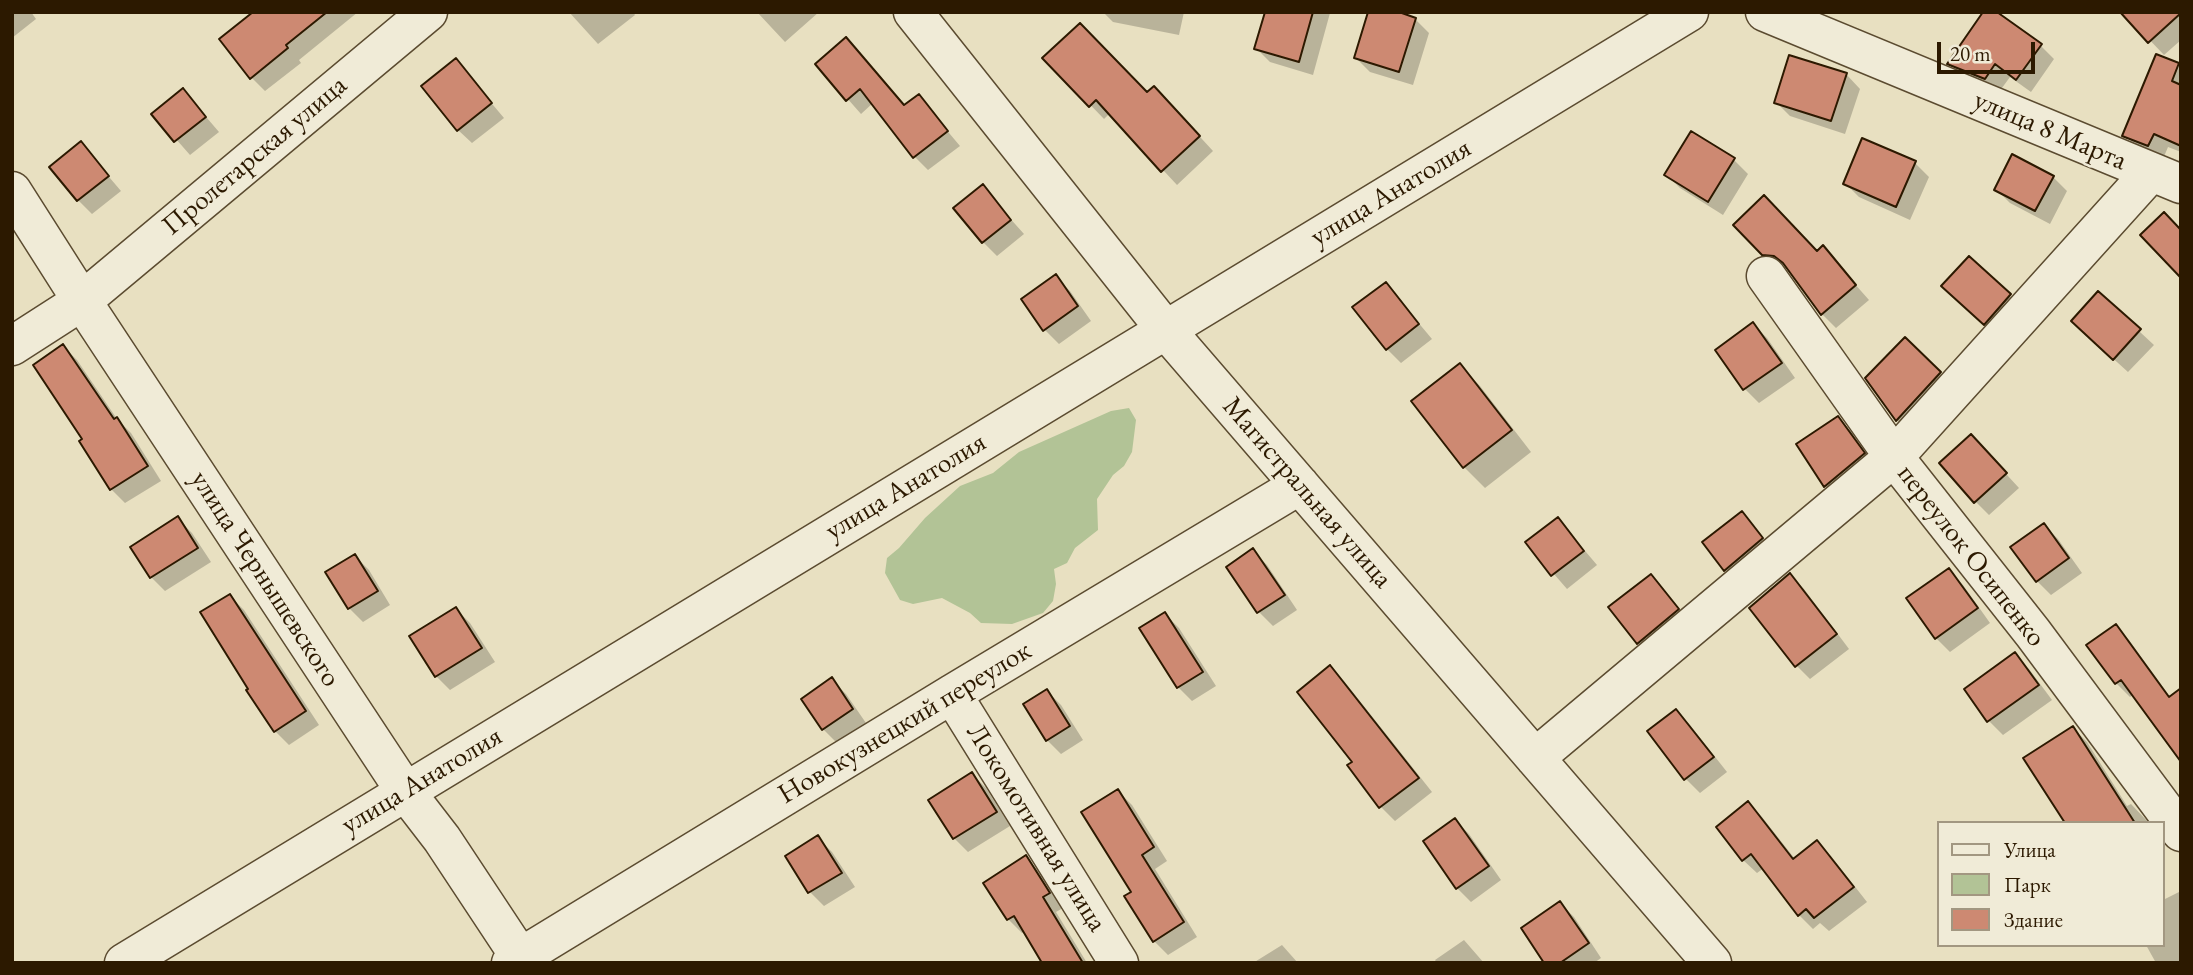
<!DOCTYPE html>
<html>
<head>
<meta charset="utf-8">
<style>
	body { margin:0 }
	#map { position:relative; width:2193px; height:975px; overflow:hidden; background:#e8e0c1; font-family:"EB Garamond",serif }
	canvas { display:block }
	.frame { position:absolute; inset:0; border:14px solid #2c1900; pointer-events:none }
	.legend { position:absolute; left:1937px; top:821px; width:228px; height:126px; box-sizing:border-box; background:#f0ebd7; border:2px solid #a29781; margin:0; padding:9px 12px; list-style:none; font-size:21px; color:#2c1900 }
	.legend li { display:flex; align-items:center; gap:14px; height:35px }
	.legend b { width:35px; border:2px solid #a29781 }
	.scale { position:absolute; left:1937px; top:42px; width:98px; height:32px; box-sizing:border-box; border:4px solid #2c1900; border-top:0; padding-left:9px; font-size:21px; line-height:24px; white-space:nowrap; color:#2c1900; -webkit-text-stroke:5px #f0ebd7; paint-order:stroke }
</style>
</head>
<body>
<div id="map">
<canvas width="2193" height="975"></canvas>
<div class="frame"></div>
<ul class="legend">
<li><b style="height:9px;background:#f0ebd7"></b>Улица</li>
<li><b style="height:19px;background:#b2c396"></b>Парк</li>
<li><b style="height:19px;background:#cd8972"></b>Здание</li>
</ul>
<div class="scale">20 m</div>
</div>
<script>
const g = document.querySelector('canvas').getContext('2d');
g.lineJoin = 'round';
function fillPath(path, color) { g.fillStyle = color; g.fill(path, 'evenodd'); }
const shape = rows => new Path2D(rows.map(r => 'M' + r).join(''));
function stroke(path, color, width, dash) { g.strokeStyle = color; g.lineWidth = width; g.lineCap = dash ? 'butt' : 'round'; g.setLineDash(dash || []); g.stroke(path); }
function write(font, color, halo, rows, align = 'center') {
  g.font = font + ' "EB Garamond",serif'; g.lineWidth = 5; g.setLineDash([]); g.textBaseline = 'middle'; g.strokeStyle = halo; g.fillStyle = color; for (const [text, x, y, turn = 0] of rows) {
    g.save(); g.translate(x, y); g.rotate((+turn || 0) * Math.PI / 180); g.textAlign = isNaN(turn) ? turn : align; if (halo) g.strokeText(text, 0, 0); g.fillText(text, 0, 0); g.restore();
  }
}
const green = shape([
	[1129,408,1136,420,1132,452,1124,466,1113,475,1097,499,1098,530,1075,548,1067,563,1054,569,1056,584,1053,601,1043,613,1012,624,981,623,970,613,942,598,913,604,900,600,885,573,887,558,899,548,925,518,960,486,993,473,1019,452,1111,411]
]);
const shadow = shape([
	[12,12,31,12,36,19,12,38],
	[256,12,358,12,299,60,301,63,265,91,251,77],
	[569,12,633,12,635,15,598,44],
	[757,12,819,12,785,42],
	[1103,12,1184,12,1179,35,1113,22],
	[1267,12,1330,13,1313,75,1270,62,1256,48],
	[2123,12,2176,12,2181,17,2181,40,2164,55],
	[1415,19,1429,33,1413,85,1370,72,1356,58],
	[2040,45,2054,59,2031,92,2010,77,1999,92,1963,77,1949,63],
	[1045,58,1168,102,1213,151,1177,185,1110,113,1104,119],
	[456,61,504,118,472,143,458,130],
	[817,64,905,107,918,96,960,146,928,170,914,156,873,103,861,114],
	[2178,65,2181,67,2181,152,2168,147,2163,159,2139,149,2125,135],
	[1846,74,1860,89,1845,134,1790,116,1776,102],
	[183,90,219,132,190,155,154,114],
	[81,144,121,191,92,214,78,200],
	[1734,160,1748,174,1723,215,1680,188,1666,174],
	[1915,163,1929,177,1910,220,1859,197,1845,183],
	[2053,177,2067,191,2050,224,2010,203,1996,189],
	[982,187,1024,234,997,256,983,242],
	[1736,225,1818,253,1823,248,1869,300,1836,328,1822,314,1790,269,1778,268],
	[1969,258,2024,310,1999,337,1958,300],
	[1056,277,1070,291,1091,321,1059,344,1045,330],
	[1386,284,1432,339,1401,363,1387,349,1355,308],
	[2098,293,2154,345,2128,372,2087,335],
	[1753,324,1767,338,1795,378,1759,403,1745,389,1717,350],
	[1905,340,1954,387,1911,434,1897,420,1867,378],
	[63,346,77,360,117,419,131,433,161,481,125,503,111,489,84,440],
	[1460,365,1480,386,1531,452,1485,488,1464,467],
	[1838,418,1852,432,1877,468,1839,500,1825,486,1798,444],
	[1985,451,2019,488,1989,515,1975,501],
	[1742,513,1776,553,1740,584,1726,570],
	[178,519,192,533,211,562,165,591,151,577,132,547],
	[1558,519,1597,565,1567,589,1527,543],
	[2044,525,2058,539,2082,573,2051,595,2037,581,2013,547],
	[1253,551,1267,565,1297,610,1273,626,1259,612,1228,567],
	[355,556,369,570,390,605,363,622,349,608],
	[1949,571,1963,585,1990,623,1950,652,1936,638],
	[1790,575,1804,589,1849,649,1810,679,1796,665],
	[1651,576,1691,624,1652,657,1638,643],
	[230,596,244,610,319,725,289,745,275,731,248,691,250,689],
	[456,609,470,623,495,662,450,690,436,676],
	[1165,614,1179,628,1216,686,1192,701,1178,687],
	[2115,626,2129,640,2171,698,2181,759,2134,694,2130,697,2116,683],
	[2015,655,2029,669,2052,700,2003,735,1989,721],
	[1330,667,1344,681,1432,792,1395,821,1381,807,1354,762],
	[832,680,846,694,866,723,837,743,823,729],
	[1047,691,1061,705,1083,740,1061,754,1047,740],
	[1676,711,1690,725,1727,772,1700,793,1686,779,1649,732],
	[2073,728,2087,742,2127,806,2131,804,2149,823,2096,823],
	[972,774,986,788,1010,826,968,852,954,838,930,800],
	[1118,791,1132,805,1167,861,1155,869,1197,937,1168,955,1154,941,1134,892],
	[1748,803,1762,817,1795,859,1817,842,1831,856,1867,902,1829,931,1820,923,1813,929,1799,915,1764,868,1757,873,1743,860],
	[1455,820,1469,834,1501,880,1471,902,1457,888],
	[818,838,832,852,855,887,824,906,810,892,787,856],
	[1026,858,1040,872,1063,908,1056,912,1087,963,1044,963,1025,931,1022,933,1008,919],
	[2181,891,2181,963,2156,963,2146,945,2163,945,2163,900],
	[1560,903,1574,917,1601,958,1594,963,1546,963],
	[1464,940,1484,963,1437,963,1435,960],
	[1282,945,1298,963,1253,963]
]);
const building = shape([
	[253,12,327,12,286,45,288,48,250,79,219,39,253,12],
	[1265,12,1313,12,1299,62,1254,49,1265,12],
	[1368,12,1399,12,1416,18,1399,72,1354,58,1368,12],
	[1983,12,1997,12,2042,44,2016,80,1995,64,1985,79,1947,64,1983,12],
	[2120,12,2181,12,2181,13,2148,43,2120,12],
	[1080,23,1147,92,1154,86,1200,136,1161,172,1096,100,1089,107,1042,58,1080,23],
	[846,37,904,105,919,94,948,131,913,158,860,89,846,101,815,64,846,37],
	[2156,54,2179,63,2172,81,2181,85,2181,146,2154,134,2148,146,2122,136,2156,54],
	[1789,55,1847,73,1831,121,1774,103,1789,55],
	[456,58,492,103,457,131,421,86,456,58],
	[183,88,206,117,174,142,151,114,183,88],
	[1691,131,1735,158,1708,202,1664,175,1691,131],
	[1862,138,1916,161,1896,207,1843,184,1862,138],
	[81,141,109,176,77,201,49,167,81,141],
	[2012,154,2054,176,2035,211,1994,190,2012,154],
	[983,184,1011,220,982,243,953,208,983,184],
	[1764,195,1817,251,1823,245,1856,285,1821,315,1783,263,1774,256,1762,255,1733,225,1764,195],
	[2164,212,2181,230,2181,278,2140,235,2164,212],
	[1969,256,2011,294,1984,325,1941,286,1969,256],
	[1056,274,1078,306,1043,331,1021,299,1056,274],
	[1386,282,1419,324,1386,350,1352,307,1386,282],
	[2098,291,2141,329,2113,360,2071,321,2098,291],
	[1753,322,1782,363,1743,390,1715,350,1753,322],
	[1905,337,1941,372,1896,421,1865,378,1905,337],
	[63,344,114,419,117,417,148,466,110,490,79,441,82,439,33,365,63,344],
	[1460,363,1512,430,1463,468,1411,401,1460,363],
	[1838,416,1865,453,1824,487,1796,444,1838,416],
	[1971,434,2007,473,1974,503,1939,463,1971,434],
	[1742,511,1763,538,1724,571,1702,542,1742,511],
	[178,516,198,548,150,578,130,547,178,516],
	[1558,517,1584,551,1551,576,1525,542,1558,517],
	[2044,523,2069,558,2036,582,2010,547,2044,523],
	[1253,548,1285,595,1257,613,1226,567,1253,548],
	[355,554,378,591,348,609,325,572,355,554],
	[1949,568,1978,608,1935,639,1906,598,1949,568],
	[1790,573,1837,634,1795,667,1749,608,1790,573],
	[1651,574,1679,609,1637,644,1608,607,1651,574],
	[230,594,306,711,274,732,246,690,248,689,200,612,230,594],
	[456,607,482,648,435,677,409,636,456,607],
	[1165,612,1203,672,1177,688,1139,628,1165,612],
	[2116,624,2169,697,2181,688,2181,762,2121,680,2115,684,2086,645,2116,624],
	[2015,652,2039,685,1987,722,1964,689,2015,652],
	[1330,665,1419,778,1379,808,1347,765,1352,762,1297,692,1330,665],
	[832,677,853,709,822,730,801,699,832,677],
	[1047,689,1070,726,1046,741,1023,704,1047,689],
	[1676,709,1714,757,1684,780,1647,731,1676,709],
	[2073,726,2135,823,2065,823,2023,758,2073,726],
	[972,772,997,812,953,839,928,800,972,772],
	[1118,789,1154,847,1142,855,1184,922,1153,942,1124,896,1131,892,1081,812,1118,789],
	[1748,801,1793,859,1817,840,1854,887,1814,918,1806,909,1798,916,1751,854,1742,861,1716,827,1748,801],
	[1455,818,1489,866,1456,889,1423,841,1455,818],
	[818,835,842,873,808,893,785,856,818,835],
	[1026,855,1050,893,1043,897,1083,963,1042,963,1014,916,1007,920,983,883,1026,855],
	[1560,901,1589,943,1560,963,1544,963,1521,928,1560,901]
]);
const minor = shape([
	[913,12,1165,329,1712,963],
	[1765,12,2181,184],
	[12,191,82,301,405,791,442,839,524,963],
	[1766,276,1894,457,2033,633,2181,832],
	[12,346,82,301,428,12],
	[952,694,1119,963],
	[1535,758,1894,457,2151,172],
	[124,963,1689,12],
	[511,963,952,694,1300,485]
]);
const streetNames = [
	["улица 8 Марта",2050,131,23],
	["Пролетарская улица",255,156,-40],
	["улица Анатолия",1391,193,-31],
	["улица Анатолия",906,487,-31],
	["Магистральная улица",1307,493,49],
	["переулок Осипенко",1971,556,52],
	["улица Чернышевского",265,579,57],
	["Новокузнецкий переулок",905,723,-31],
	["улица Анатолия",422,781,-31],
	["Локомотивная улица",1036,828,58]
];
fillPath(green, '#b2c396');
fillPath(shadow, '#0003');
fillPath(building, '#cd8972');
stroke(building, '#2c1900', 2);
stroke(minor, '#5b4b30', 41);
stroke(minor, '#f0ebd7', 38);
write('28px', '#2c1900', '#f0ebd7', streetNames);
</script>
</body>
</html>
